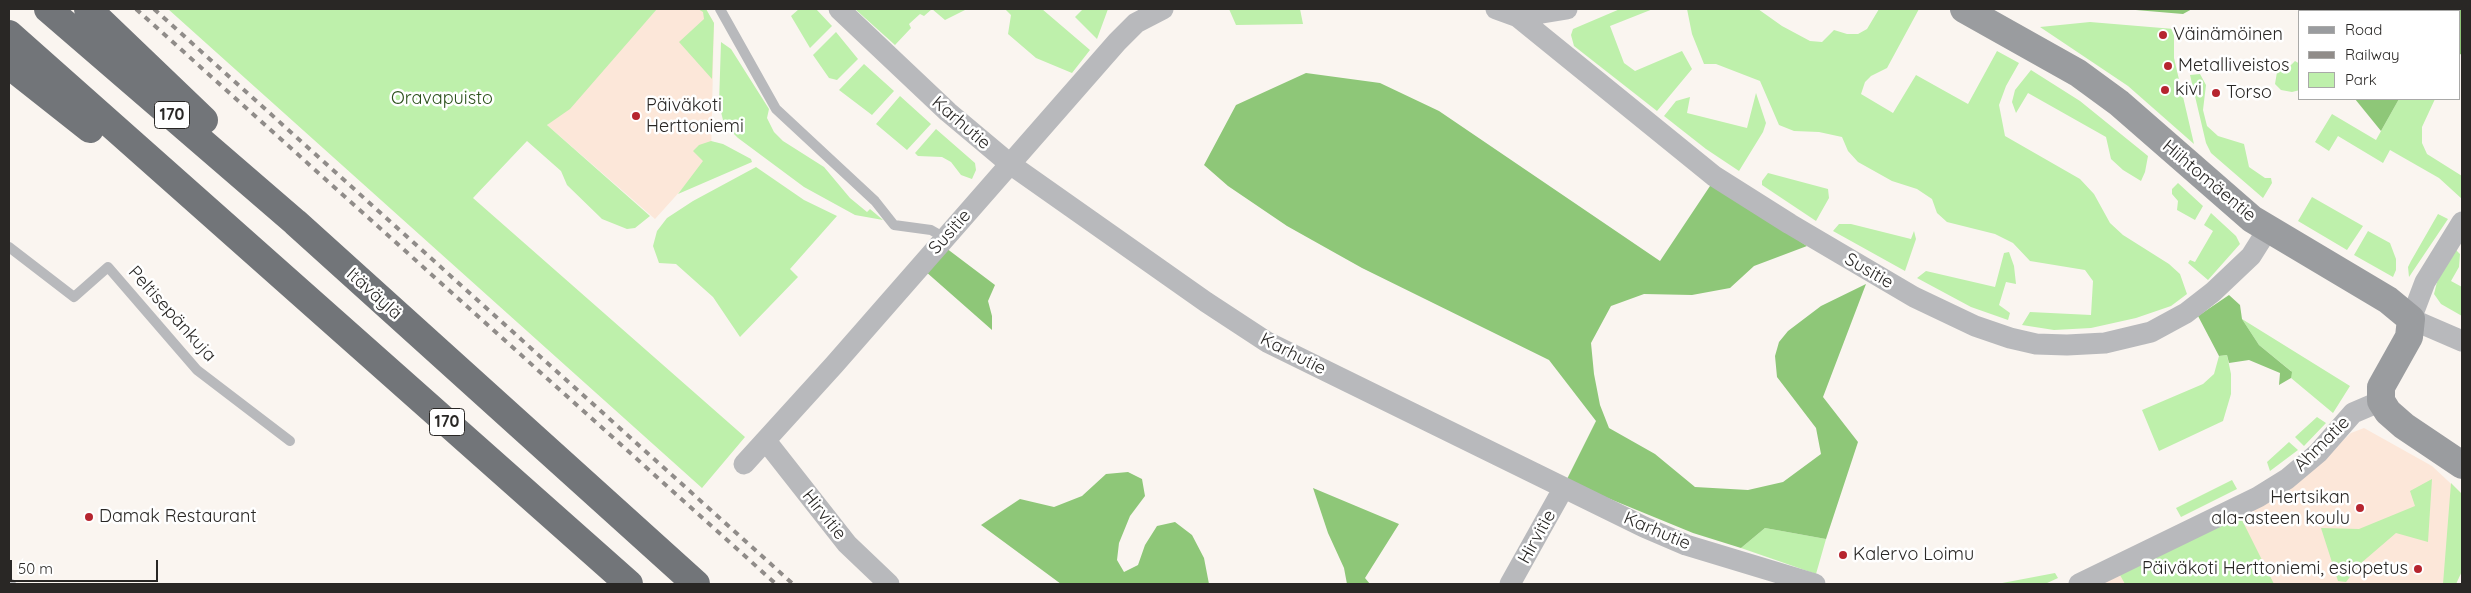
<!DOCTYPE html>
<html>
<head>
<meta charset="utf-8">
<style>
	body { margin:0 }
	#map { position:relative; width:2471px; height:593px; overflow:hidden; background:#faf5f0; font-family:Quicksand,sans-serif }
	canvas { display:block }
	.frame { position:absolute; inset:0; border:10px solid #292725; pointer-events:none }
	.legend { position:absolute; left:2298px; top:10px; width:162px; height:90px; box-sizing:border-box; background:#fff; border:1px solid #a9a9a8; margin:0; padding:6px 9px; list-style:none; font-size:15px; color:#292725 }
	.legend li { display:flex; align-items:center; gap:10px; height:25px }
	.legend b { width:25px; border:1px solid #a9a9a8 }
	.scale { position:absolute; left:10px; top:560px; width:148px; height:22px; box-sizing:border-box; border:2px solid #292725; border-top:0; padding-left:6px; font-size:15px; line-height:18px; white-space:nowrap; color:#292725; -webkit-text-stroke:4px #fff; paint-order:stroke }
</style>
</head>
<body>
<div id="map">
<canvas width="2471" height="593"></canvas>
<div class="frame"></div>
<ul class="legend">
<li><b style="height:6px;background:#9a9c9f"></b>Road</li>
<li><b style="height:6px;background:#908c89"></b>Railway</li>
<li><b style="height:14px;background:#bef0ab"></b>Park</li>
</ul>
<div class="scale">50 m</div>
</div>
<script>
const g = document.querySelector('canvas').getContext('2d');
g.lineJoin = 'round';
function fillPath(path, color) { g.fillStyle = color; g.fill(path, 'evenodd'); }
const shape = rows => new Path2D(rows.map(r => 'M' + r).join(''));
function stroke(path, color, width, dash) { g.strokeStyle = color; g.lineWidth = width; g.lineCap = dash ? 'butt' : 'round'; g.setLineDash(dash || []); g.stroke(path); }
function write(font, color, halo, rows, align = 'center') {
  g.font = font + ' Quicksand,sans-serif'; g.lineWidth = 5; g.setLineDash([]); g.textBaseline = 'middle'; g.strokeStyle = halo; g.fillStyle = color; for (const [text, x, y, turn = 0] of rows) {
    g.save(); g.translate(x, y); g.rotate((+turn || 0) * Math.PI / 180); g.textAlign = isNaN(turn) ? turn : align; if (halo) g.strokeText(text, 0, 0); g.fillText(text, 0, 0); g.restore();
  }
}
const education = shape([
	[657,9,706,9,714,23,711,157,655,219,547,125],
	[2364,428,2432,466,2462,494,2462,571,2456,584,2101,584,2274,500,2299,481,2351,433]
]);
const green = shape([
	[168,9,657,9,570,109,547,125,650,216,635,228,627,229,602,219,567,185,561,171,527,141,473,198,745,437,702,488],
	[698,9,706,9,714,23,712,79,679,42,704,19,703,12],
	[799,9,816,9,832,26,810,48,791,16],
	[855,9,967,9,945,20,932,9,924,16,920,14,909,24,911,28,895,45],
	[1005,9,1042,9,1090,50,1072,73,1036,58,1008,34,1011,15],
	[1083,9,1108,9,1097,39,1075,17],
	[1229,9,1300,9,1303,24,1236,25],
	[1620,9,1653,9,1610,26,1624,63,1635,71,1682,51,1692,69,1657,111,1574,46,1571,35,1573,29],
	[1687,9,1758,9,1782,26,1810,41,1822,42,1834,30,1847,34,1858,34,1867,29,1879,9,1919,9,1887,68,1871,76,1865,82,1861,94,1893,113,1916,75,1968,104,1997,51,2019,63,2006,86,1999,105,2005,136,2080,179,2094,194,2110,223,2123,235,2169,264,2180,274,2187,294,2171,306,2136,318,2091,328,2054,330,2022,325,2030,312,2091,315,2093,281,2085,270,2030,261,2013,243,1995,234,1947,222,1937,213,1932,199,1917,189,1892,181,1858,162,1848,151,1842,137,1819,132,1794,131,1779,125,1760,81,1716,64,1704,64,1692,34],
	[2090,22,2174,29,2174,58,2194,144,2128,86,2040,27],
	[836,32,858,59,837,80,829,78,813,55],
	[721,42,731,49,769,109,767,118,774,132,783,141,824,167,850,198,867,212,870,209,883,220,855,215,804,187,738,138,724,124,719,104],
	[2295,61,2300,64,2300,90,2292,92,2281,90,2275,84,2277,72,2282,64,2290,66],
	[864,64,894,91,872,115,839,90],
	[2031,70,2080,101,2148,156,2145,172,2141,181,2123,170,2111,159,2106,137,2028,93,2016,113,2012,102,2015,90],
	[2200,74,2206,85,2203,110,2207,126,2218,136,2244,144,2249,167,2265,178,2271,178,2272,183,2263,198,2211,153,2206,143,2190,75],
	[1756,93,1766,123,1763,132,1739,171,1706,149,1664,116,1676,101,1690,97,1687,113,1747,128],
	[900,96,931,124,907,150,876,124],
	[2399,99,2435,99,2422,127,2422,143,2427,154,2462,176,2462,199,2439,178,2390,150,2383,163,2338,136,2329,151,2315,142,2332,114,2376,140],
	[936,129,975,163,976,170,972,179,961,175,951,162,942,157,918,156,915,153],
	[711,141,723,144,751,159,752,162,678,194,703,161,693,151,699,145],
	[756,167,804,200,837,216,790,269,798,277,740,337,713,297,676,264,659,263,653,246,657,231,667,218,693,201],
	[1768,173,1828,189,1829,198,1816,221,1762,185,1762,181],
	[2178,183,2203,206,2195,220,2177,210,2178,201,2172,194,2172,189],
	[2312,197,2363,226,2347,250,2298,221],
	[2211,213,2236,236,2240,244,2208,280,2188,263,2190,260,2195,262,2213,231,2204,225],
	[2438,214,2448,219,2409,277,2408,267,2411,261],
	[1839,224,1851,224,1911,239,1914,231,1916,239,1905,271,1833,231],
	[2368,231,2390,243,2396,259,2396,270,2393,277,2354,255],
	[2455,249,2460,254,2459,267,2451,281,2462,287,2462,316,2441,304,2434,294,2437,282],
	[2009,252,2014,266,2016,284,2006,282,1999,305,2010,313,2008,320,1971,307,1917,278,1926,271,1995,287,2004,253],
	[2242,319,2350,386,2333,413,2291,378,2291,371,2259,345],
	[2227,355,2231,374,2231,394,2223,421,2159,451,2142,410,2203,384,2214,374,2219,356],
	[2317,417,2326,423,2304,446,2295,437],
	[2289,442,2298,450,2270,471,2267,462],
	[2432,479,2428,542,2396,533,2360,564,2346,582,2338,581,2321,528,2359,529,2415,506,2410,491],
	[2232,480,2237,489,2181,517,2176,508],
	[2451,483,2462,494,2462,571,2456,584,2443,584],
	[2240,516,2274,584,2125,584,2120,575],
	[1765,528,1826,539,1816,574,1741,548],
	[2055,573,2058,578,2045,584,1997,584]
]);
const forest = shape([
	[2124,9,2192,9,2183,14],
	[2377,9,2462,9,2462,55,2460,54,2460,11,2376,11],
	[1306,73,1380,83,1439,111,1660,261,1712,183,1807,246,1754,266,1730,288,1692,295,1644,294,1611,306,1591,343,1594,374,1600,405,1609,428,1655,454,1695,487,1748,490,1783,482,1821,454,1816,428,1777,377,1775,356,1779,342,1788,331,1821,306,1866,284,1823,397,1858,442,1826,539,1765,528,1741,548,1693,533,1566,481,1596,421,1549,360,1362,268,1287,226,1228,186,1204,165,1236,105],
	[2355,99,2399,99,2381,131],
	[946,248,995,285,988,301,992,316,992,330,925,271],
	[2229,295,2240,305,2242,319,2259,345,2292,372,2291,378,2279,385,2280,373,2249,360,2229,363,2227,355,2219,356,2198,316],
	[1128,472,1142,479,1145,496,1130,516,1119,543,1117,560,1124,572,1138,565,1145,545,1157,526,1175,522,1192,535,1204,558,1209,584,1061,584,981,525,1020,499,1054,507,1082,496,1106,474],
	[1313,488,1399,524,1365,578,1370,584,1347,584,1344,568,1328,533]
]);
const lane = shape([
	[720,9,776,109,875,201,894,225,931,230,945,238],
	[9,247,74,297,108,267,197,370,290,441],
	[9,583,11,584]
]);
const street = shape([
	[839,9,948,112,1010,164,1206,302,1267,342,1644,527,1686,545,1815,584],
	[1496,9,1518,17,1714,176,1790,224,1914,297,1975,326,2010,338,2036,344,2067,345,2105,343,2151,332,2186,313,2213,292,2251,256,2268,229],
	[1518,17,1567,9],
	[2462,222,2425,282,2411,319,2462,341],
	[766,441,847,544,889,584],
	[744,464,834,365,1117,42,1136,23,1163,9],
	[1510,584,1563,489],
	[2079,584,2258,497,2287,479,2318,453,2353,413,2381,401]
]);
const secondary = shape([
	[1964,9,2078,73,2119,103,2252,219,2388,300,2411,319,2409,337,2381,387,2381,401,2388,412,2404,426,2462,465]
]);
const highway = shape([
	[48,9,295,222,696,584],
	[88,9,204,120],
	[9,34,629,584],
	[9,65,90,129]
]);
const rail = shape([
	[136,9,776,584],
	[154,9,793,584]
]);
const markers = [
	[2163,35,5,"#b6252f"],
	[2168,66,5,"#b6252f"],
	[2165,90,5,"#b6252f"],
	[2216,93,5,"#b6252f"],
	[636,116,5,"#b6252f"],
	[2360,508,5,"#b6252f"],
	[89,517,5,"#b6252f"],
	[1843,555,5,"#b6252f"],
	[2418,569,5,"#b6252f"]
];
const shields = [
	[172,115,35],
	[447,422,35]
];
const shieldNames = [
	["170",172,115],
	["170",447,422]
];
const poiNames = [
	["Väinämöinen",2173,35],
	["Metalliveistos",2178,66],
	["kivi",2175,90],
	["Torso",2226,93],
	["Päiväkoti",646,106],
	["Herttoniemi",646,127],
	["Hertsikan",2350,498,"right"],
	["ala-asteen koulu",2350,519,"right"],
	["Damak Restaurant",99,517],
	["Kalervo Loimu",1853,555],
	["Päiväkoti Herttoniemi, esiopetus",2408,569,"right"]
];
const parkNames = [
	["Oravapuisto",442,99]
];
const streetNames = [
	["Karhutie",961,123,41],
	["Hiihtomäentie",2209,181,40],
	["Susitie",950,232,-48],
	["Susitie",1869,271,30],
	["Itäväylä",374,294,42],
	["Peltisepänkuja",172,314,48],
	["Karhutie",1293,354,27],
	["Ahmatie",2322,444,-45],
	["Hirvitie",824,515,51],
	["Karhutie",1657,531,23],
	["Hirvitie",1537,537,-61]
];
fillPath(education, '#fce7d9');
fillPath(green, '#bef0ab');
fillPath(forest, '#8ec778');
stroke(lane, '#b8b9bc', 10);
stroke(street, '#b8b9bc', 21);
stroke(secondary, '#9a9c9f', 28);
stroke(highway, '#727579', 28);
stroke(rail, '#908c89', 4, [6, 6]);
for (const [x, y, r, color] of markers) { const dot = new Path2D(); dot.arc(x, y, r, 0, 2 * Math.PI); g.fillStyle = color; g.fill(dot); stroke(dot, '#fff', 2); }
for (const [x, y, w] of shields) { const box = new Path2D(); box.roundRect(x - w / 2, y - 13.5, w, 27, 4); g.fillStyle = '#fff'; g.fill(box); stroke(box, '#292725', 1); }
write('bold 16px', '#292725', null, shieldNames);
write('18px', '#292725', '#fff', poiNames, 'left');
write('18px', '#2b501b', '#fff', parkNames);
write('18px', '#292725', '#fff', streetNames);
</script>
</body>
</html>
